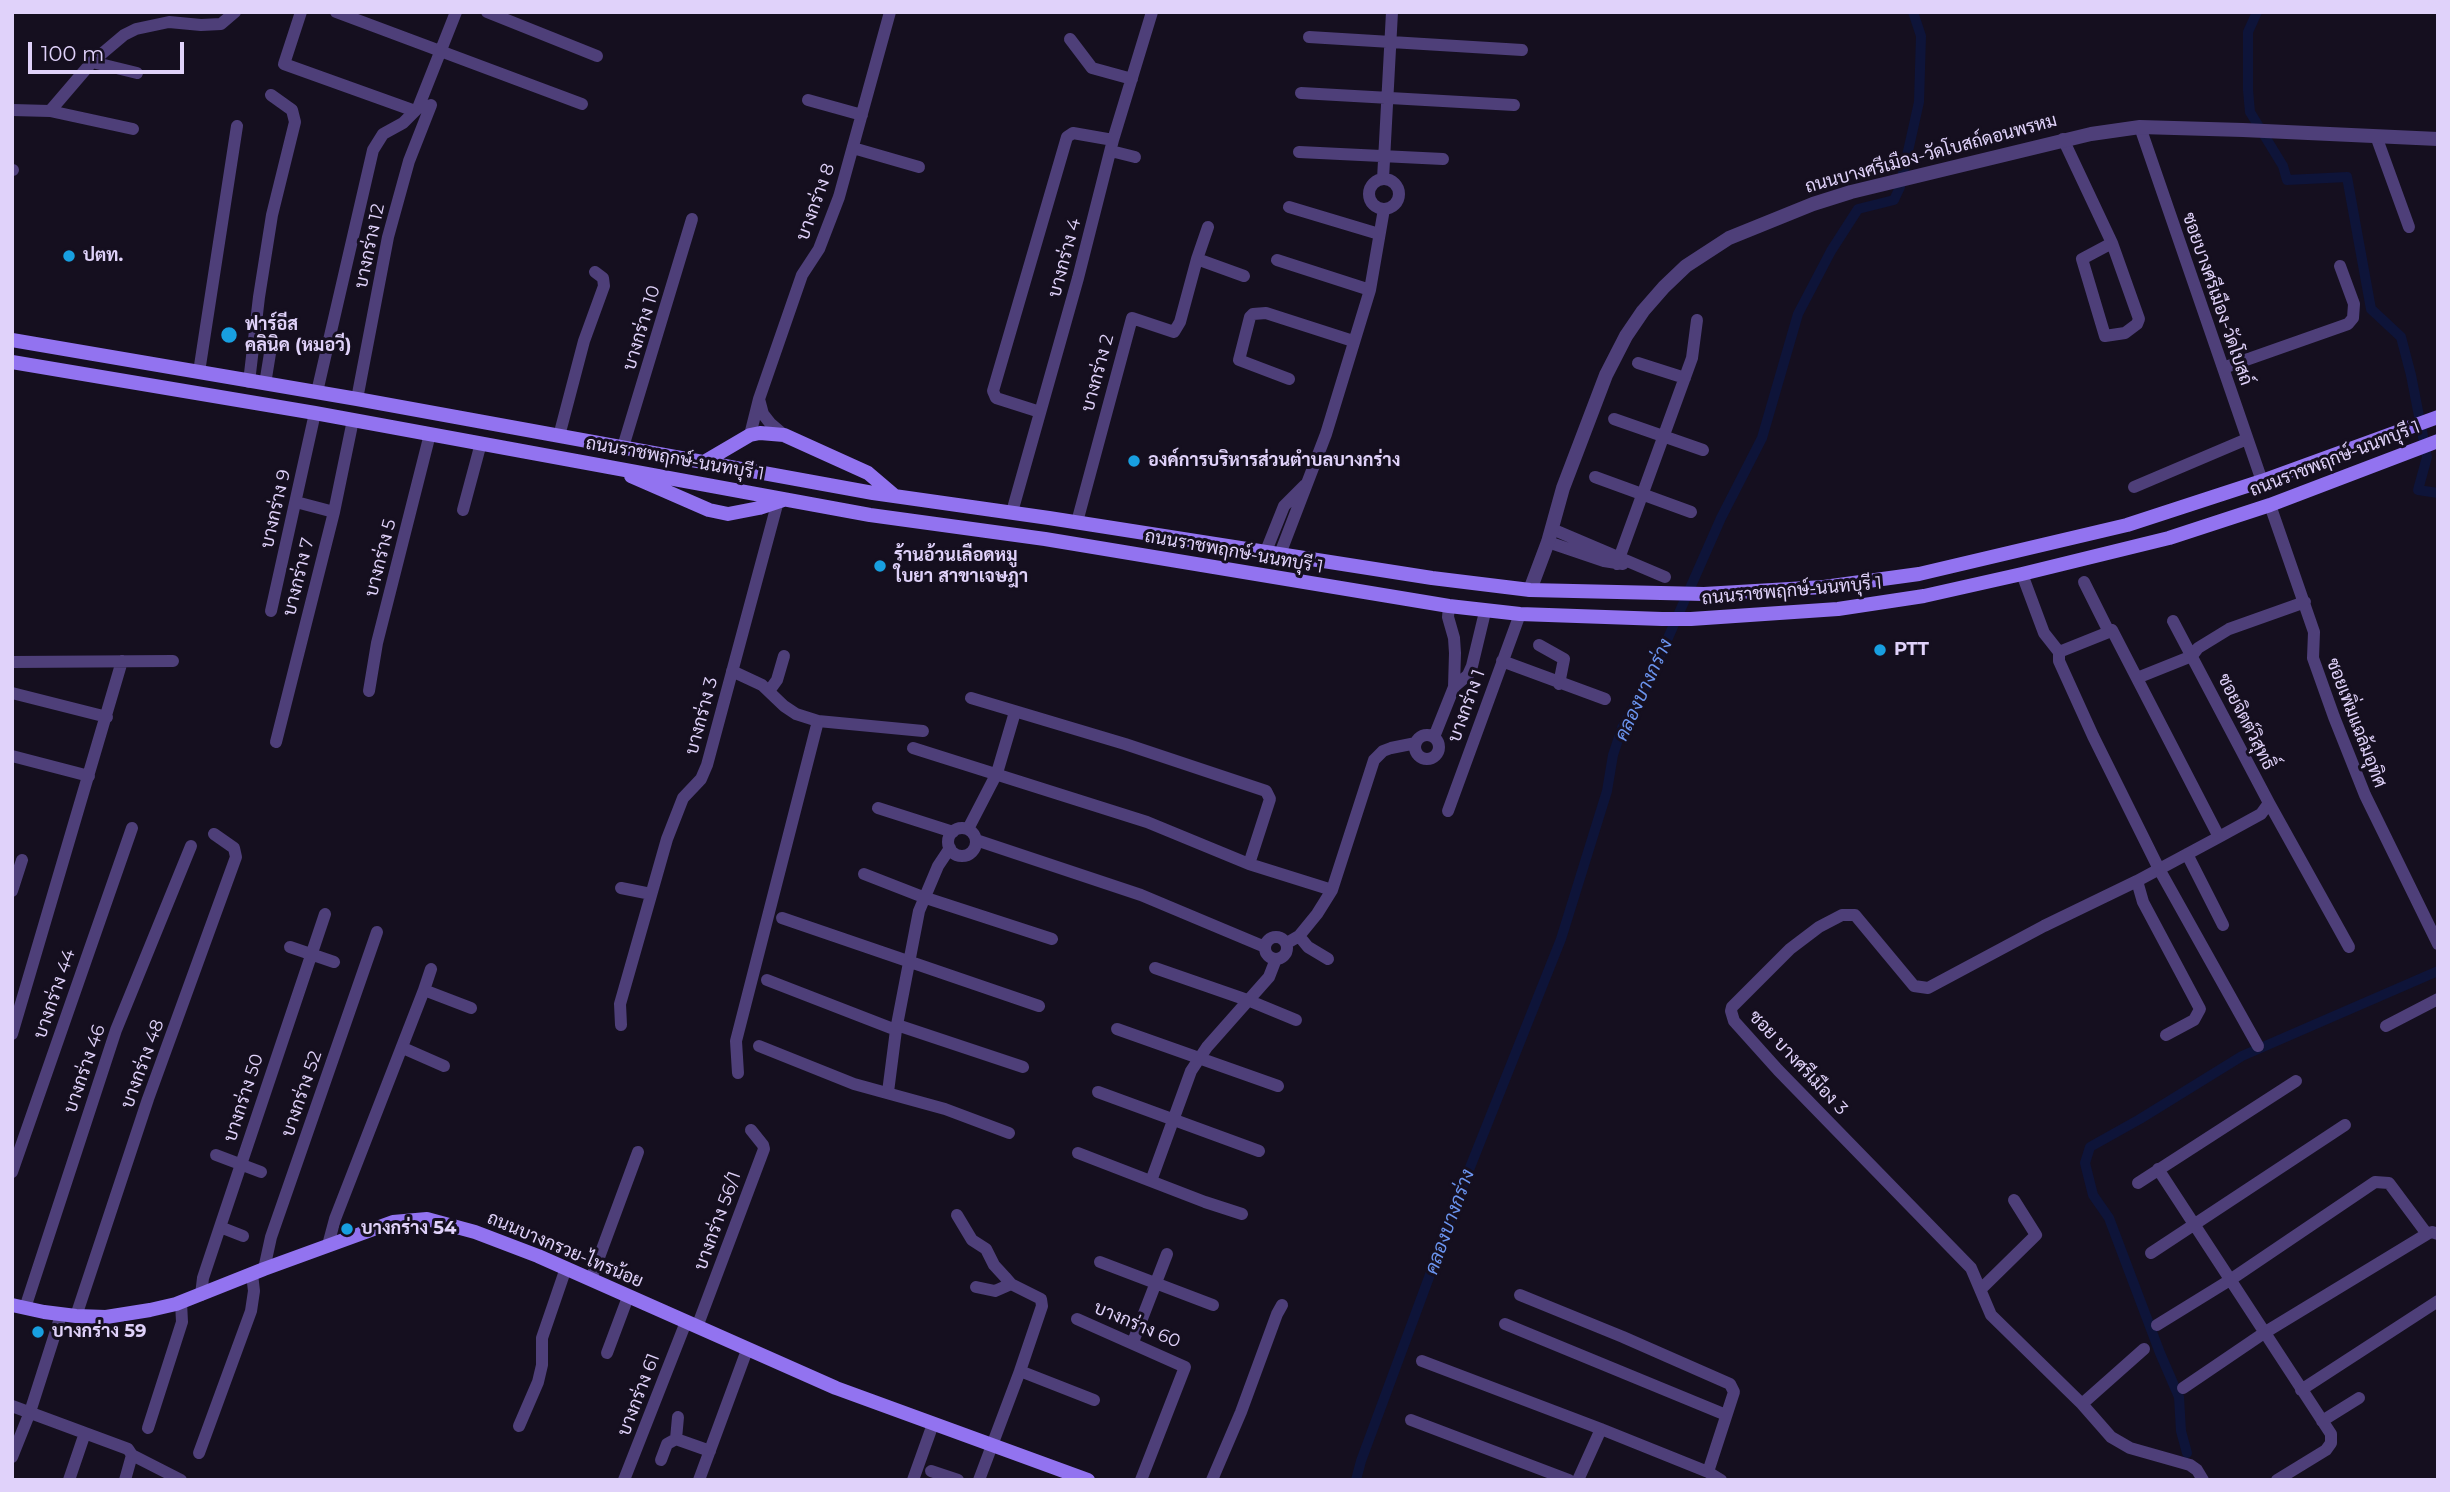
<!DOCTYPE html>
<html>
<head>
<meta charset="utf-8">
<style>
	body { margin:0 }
	#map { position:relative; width:2450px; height:1492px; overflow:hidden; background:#150f1f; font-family:Montserrat,sans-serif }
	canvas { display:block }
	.frame { position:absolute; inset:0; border:14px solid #e0d2fa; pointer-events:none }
	.scale { position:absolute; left:28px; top:42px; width:156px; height:32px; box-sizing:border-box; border:4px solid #e0d2fa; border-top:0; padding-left:9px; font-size:21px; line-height:24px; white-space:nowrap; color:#e0d2fa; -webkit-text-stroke:5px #150f1f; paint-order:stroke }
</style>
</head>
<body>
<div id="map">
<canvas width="2450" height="1492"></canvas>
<div class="frame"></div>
<div class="scale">100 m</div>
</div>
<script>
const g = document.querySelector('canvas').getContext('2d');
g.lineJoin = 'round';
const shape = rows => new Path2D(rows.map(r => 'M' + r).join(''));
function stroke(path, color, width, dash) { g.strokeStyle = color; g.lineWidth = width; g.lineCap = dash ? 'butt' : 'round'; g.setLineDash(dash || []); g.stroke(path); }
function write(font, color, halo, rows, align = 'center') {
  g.font = font + ' Montserrat,Sarabun,sans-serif'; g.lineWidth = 6; g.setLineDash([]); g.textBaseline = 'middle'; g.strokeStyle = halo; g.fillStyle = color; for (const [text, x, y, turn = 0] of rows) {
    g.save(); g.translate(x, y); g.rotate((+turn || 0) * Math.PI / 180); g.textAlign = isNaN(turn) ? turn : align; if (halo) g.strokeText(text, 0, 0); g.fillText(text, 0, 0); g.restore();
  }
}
const canal = shape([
	[2257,12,2248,32,2248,90,2250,112,2283,166,2287,180,2347,177,2371,309,2401,337,2411,375,2427,457,2418,490,2438,493],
	[2187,1453,2181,1431,2179,1397,2160,1353,2109,1218,2093,1195,2085,1163,2090,1147,2140,1119,2242,1056,2438,971],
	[1356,1480,1361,1461,1465,1180,1561,939,1607,791,1613,755,1622,728,1649,681,1721,518,1762,438,1798,314,1831,251,1858,209,1894,200,1900,187,1919,102,1921,36,1913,12]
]);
const minor = shape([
	[301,12,284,64,415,111],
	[336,12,582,104],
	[487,12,597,56],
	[1309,37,1522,50],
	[1070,39,1092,68,1132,79],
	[92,62,137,73],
	[1301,93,1514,105],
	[808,100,862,115],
	[12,110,50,111,92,62,124,35,136,29,169,22,201,25,221,24,235,12],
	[50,111,133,129],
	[2140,127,2262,481],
	[2376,136,2409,227],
	[2063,139,2112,243,2139,319,2137,324,2125,333,2105,336,2082,259,2112,243],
	[853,148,919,167],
	[1111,151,1135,157],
	[1299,152,1443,159],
	[12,170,13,170],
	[1383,179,1392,12],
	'1369 194a15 15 0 1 1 30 0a15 15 0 1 1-30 0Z',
	[1289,207,1379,234],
	[1197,259,1208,227],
	[1277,260,1370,290],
	[1638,363,1685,378],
	[2223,368,2348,324,2353,318,2354,304,2340,266],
	[199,372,237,126],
	[1289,379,1239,360,1250,317,1253,314,1266,313,1353,341],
	[249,382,259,297,272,215,295,122,292,110,271,95],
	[265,384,272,341],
	[317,392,373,150,383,134,403,123,418,108,456,12],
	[357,399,388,237,409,161,431,105],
	[759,399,763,414,770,423,784,435],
	[1040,412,996,398,993,391,1067,137,1073,133,1113,140],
	[1614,419,1703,450],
	[750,435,759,399,802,275,819,249,839,197,890,12],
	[559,436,584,341,604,286,603,278,595,272],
	[623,447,692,219],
	[1595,477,1691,512],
	[2134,487,2247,439],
	[296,502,334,512],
	[2270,505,2314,632,2313,658,2334,717,2365,795,2438,944],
	[463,510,481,443],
	[1012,512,1078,278,1113,140,1152,12],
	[1077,522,1132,318,1174,332,1180,322,1197,259,1244,276],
	[1552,529,1665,577],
	[1548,542,1604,561,1623,564],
	[1266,551,1284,506,1305,485],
	[1280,554,1326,434,1370,290,1384,209],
	[1617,564,1692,358,1697,320],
	[2022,574,2044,633,2059,652,2059,661,2093,736,2159,869,2258,1046],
	[2084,582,2109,632,2112,630,2219,837],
	[271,611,315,413],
	[2173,621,2269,803,2349,947],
	[1539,645,1564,659,1559,684],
	[2059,652,2109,632],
	[1502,661,1605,699],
	[12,662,173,661],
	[732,671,762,685,784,706,796,714,818,721,923,731],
	[2137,678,2192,656,2198,648,2229,629,2305,602],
	[1454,687,1468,675,1472,666,1485,612],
	[369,691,377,643,430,434],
	[769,691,777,680,784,656],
	[12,693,107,717],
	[971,698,1125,744,1266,791,1270,799,1249,864],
	'1415 747a12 12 0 1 1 24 0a12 12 0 1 1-24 0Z',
	[1434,737,1454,687,1455,653,1454,638,1448,617,1449,606],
	[276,742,334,512,353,420],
	[913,748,1147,822,1249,864,1332,890],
	[12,756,89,776],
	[878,808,953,832],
	[1448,811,1520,614],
	'948 842a14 14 0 1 1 28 0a14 14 0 1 1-28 0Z',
	[968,829,997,773,1015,712],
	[976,840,1141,895,1265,947],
	[2187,854,2223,925],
	[864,874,923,897,1052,939],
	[2137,881,2143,902,2200,1009,2194,1020,2166,1035],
	[621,888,651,894],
	[12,891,22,860],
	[782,918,1039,1006],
	[1299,936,1308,947,1328,959],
	'1265 948a11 11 0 1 1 22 0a11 11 0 1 1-22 0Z',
	[1287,943,1299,936,1317,914,1332,890,1374,760,1383,751,1391,748,1416,743],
	[290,947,334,962],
	[1155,968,1250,1001,1296,1020],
	[767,980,896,1030],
	[424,990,431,969],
	[621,1025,620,1004,667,839,683,798,701,779,707,765,778,501],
	[897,1025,1023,1067],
	[2386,1026,2438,999],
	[1117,1029,1278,1086],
	[12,1034,122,661],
	[759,1046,854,1084,945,1109,1009,1133],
	[403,1048,444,1066],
	[738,1073,736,1041,818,721],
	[888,1092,896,1030,919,911,938,866,950,848],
	[1098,1092,1259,1151],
	[1078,1153,1205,1202,1242,1214],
	[216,1155,261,1172],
	[2158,1169,2331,1434,2331,1443,2326,1450,2277,1480],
	[12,1172,132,828],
	[1151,1181,1191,1071,1207,1047,1269,977,1276,959],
	[2138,1183,2296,1081],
	[957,1215,972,1240,986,1249,994,1265,1005,1277,1011,1284,1041,1299,1042,1306,1020,1371],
	[220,1227,243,1236],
	[328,1245,335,1219,424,990,471,1008],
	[2151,1253,2345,1125],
	[1100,1262,1213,1305],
	[264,1269,271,1237,377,932],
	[591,1279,638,1152],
	[976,1287,995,1291,1011,1284],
	[1981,1289,2036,1235,2014,1200],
	[201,1295,203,1278,220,1227,325,914],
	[1520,1295,1623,1337,1730,1384,1734,1392,1708,1472],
	[25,1308,116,1030,191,846],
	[76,1316,148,1099,236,857,234,848,214,834],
	[1077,1319,1185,1367,1141,1480],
	[1505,1324,1726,1415],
	[2157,1325,2230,1280,2375,1182,2389,1183,2427,1234],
	[697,1327,764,1149,763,1145,751,1130],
	[1133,1342,1167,1254],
	[607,1353,628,1297],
	[1422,1361,1601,1429,1708,1472,1721,1480],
	[2183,1388,2264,1333,2427,1234,2432,1232,2438,1234],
	[2301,1390,2438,1301],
	[2082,1404,2144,1349],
	[12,1406,128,1449,132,1455,125,1480],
	[1411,1420,1569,1480],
	[2322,1421,2359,1398],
	[519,1426,538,1382,542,1365,542,1338,566,1268],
	[148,1428,182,1322,181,1302],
	[676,1439,678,1417],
	[199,1453,251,1311,254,1291,252,1274],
	[132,1455,181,1480],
	[12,1457,30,1412,61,1315],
	[661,1460,667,1444,676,1439,710,1451],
	[931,1471,958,1480],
	[69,1480,85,1433],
	[624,1480,686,1322],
	[699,1480,747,1350],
	[913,1480,933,1424],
	[979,1480,1020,1371,1094,1400],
	[1212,1480,1241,1412,1277,1314,1282,1305],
	[1578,1480,1601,1429],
	[2203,1480,2197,1470,2190,1465,2130,1448,2111,1437,2082,1404,1991,1315,1971,1268,1778,1070,1734,1021,1731,1011,1732,1007,1790,949,1819,927,1842,915,1855,915,1914,986,1928,988,2044,926,2137,881,2219,837,2261,814,2269,803]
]);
const tertiary = shape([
	[1530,590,1548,542,1563,488,1606,375,1626,336,1643,311,1664,287,1686,266,1729,238,1813,204,1851,192,2091,134,2140,127,2243,130,2438,139]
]);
const secondary = shape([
	[12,340,357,399,873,493,1049,518,1432,578,1530,590,1704,594,1824,587,1919,574,2127,525,2262,481,2438,417],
	[12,362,315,413,870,515,1045,539,1449,606,1520,614,1662,619,1691,619,1838,609,1924,596,2022,574,2169,538,2270,505,2438,441],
	[704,462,750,435,760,433,784,435,868,473,895,496],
	[631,476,709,510,728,514,759,508,783,500],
	[12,1305,44,1312,76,1316,106,1317,150,1310,176,1304,264,1269,393,1222,427,1219,475,1232,538,1256,836,1388,1088,1480]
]);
const markers = [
	[69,256,7,"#189fe0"],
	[229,335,9,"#189fe0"],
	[1134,461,7,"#189fe0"],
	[880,566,7,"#189fe0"],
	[1880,650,7,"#189fe0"],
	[347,1229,7,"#189fe0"],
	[38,1332,7,"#189fe0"]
];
const streetNames = [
	["ถนนบางศรีเมือง-วัดโบสถ์ดอนพรหม",1931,154,-15],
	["บางกร่าง 8",816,202,-70],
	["บางกร่าง 12",370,246,-78],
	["บางกร่าง 4",1065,258,-75],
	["ซอยบางศรีเมือง-วัดโบสถ์",2217,299,71],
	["บางกร่าง 10",642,328,-73],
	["บางกร่าง 2",1098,373,-75],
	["ถนนราชพฤกษ์-นนทบุรี 1",675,459,10],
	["ถนนราชพฤกษ์-นนทบุรี 1",2335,459,-21],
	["บางกร่าง 9",276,509,-77],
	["ถนนราชพฤกษ์-นนทบุรี 1",1234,552,10],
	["บางกร่าง 5",381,558,-76],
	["บางกร่าง 7",299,577,-76],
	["ถนนราชพฤกษ์-นนทบุรี 1",1792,591,-5],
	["บางกร่าง 1",1467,706,-70],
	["บางกร่าง 3",702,716,-75],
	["ซอยจิตต์วิสุทธิ์",2246,722,63],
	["ซอยเพิ่มแฉล้มอุทิศ",2356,723,69],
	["บางกร่าง 44",55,994,-71],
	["ซอย บางศรีเมือง 3",1798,1063,47],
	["บางกร่าง 48",143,1064,-70],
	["บางกร่าง 46",85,1069,-71],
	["บางกร่าง 52",302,1094,-71],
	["บางกร่าง 50",244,1098,-72],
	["บางกร่าง 56/1",718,1221,-70],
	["ถนนบางกรวย-ไทรน้อย",565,1250,23],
	["บางกร่าง 60",1137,1325,23],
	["บางกร่าง 61",639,1395,-69]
];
const poiNames = [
	["ปตท.",83,256],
	["ฟาร์อีส",245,325],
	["คลินิค (หมอวี)",245,346],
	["องค์การบริหารส่วนตำบลบางกร่าง",1148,461],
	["ร้านอ้วนเลือดหมู",894,556],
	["ใบยา สาขาเจษฎา",894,577],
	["PTT",1894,650],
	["บางกร่าง 54",361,1229],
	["บางกร่าง 59",52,1332]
];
const waterNames = [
	["คลองบางกร่าง",1644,690,-65],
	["คลองบางกร่าง",1450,1222,-70]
];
stroke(canal, '#0e1439', 10);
stroke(minor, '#4e3f79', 12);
stroke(tertiary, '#4e3f79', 14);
stroke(secondary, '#9273f0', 14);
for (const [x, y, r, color] of markers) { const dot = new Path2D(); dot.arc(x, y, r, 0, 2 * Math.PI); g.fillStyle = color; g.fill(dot); stroke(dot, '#150f1f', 2.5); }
write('18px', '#e0d2fa', '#150f1f', streetNames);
write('bold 18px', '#e0d2fa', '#150f1f', poiNames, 'left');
write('italic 19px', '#6b94ef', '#150f1f', waterNames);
</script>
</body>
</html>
